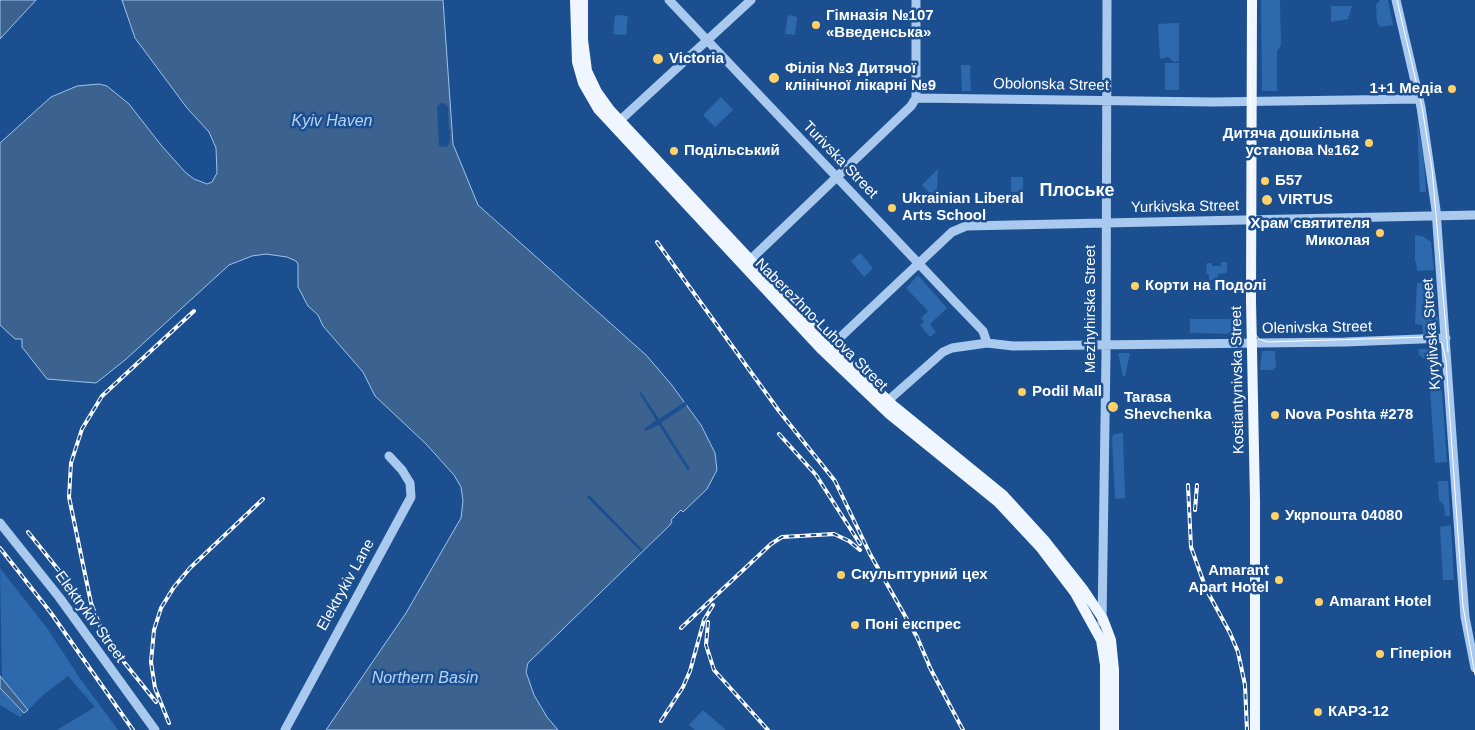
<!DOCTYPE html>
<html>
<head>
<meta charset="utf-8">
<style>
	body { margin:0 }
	canvas { display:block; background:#1b4f8f }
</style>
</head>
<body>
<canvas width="1475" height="730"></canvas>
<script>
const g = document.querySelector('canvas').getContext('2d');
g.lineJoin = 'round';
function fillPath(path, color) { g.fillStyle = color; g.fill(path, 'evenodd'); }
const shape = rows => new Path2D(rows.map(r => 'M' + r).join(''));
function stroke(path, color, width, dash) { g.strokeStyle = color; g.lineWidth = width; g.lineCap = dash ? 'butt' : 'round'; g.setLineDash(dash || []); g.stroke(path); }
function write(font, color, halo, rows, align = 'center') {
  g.font = font + ' Helvetica,sans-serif'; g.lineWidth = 5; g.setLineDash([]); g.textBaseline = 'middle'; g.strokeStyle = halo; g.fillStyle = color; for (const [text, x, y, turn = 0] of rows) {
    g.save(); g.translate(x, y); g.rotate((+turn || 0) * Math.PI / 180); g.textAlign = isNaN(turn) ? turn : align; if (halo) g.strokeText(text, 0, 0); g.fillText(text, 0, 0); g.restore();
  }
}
const green = shape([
	[1261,0,1280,0,1281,45,1277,51,1277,91,1262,91],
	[1380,0,1388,0,1393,25,1380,27,1377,22,1376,5],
	[1331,6,1352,6,1348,19,1331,22],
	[615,15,628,16,626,35,613,34],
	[788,15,797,17,795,35,785,34],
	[1179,23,1179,61,1174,62,1168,57,1160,59,1158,24],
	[1165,63,1179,63,1179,90,1165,90],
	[961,65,970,65,971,91,962,91],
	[721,97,733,110,715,127,703,115],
	[1417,119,1424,161,1426,192,1420,192],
	[938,169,937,190,931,195,922,185],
	[1011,177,1023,177,1023,192,1011,192],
	[1415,235,1422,236,1431,242,1434,270,1417,271,1416,262,1415,262],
	[860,253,873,268,864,277,851,261],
	[1221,262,1227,262,1227,273,1218,274,1218,280,1209,280,1209,274,1206,274,1207,263,1212,263,1212,266,1221,266],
	[918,275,947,308,930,324,936,332,930,337,920,325,924,322,921,318,928,311,906,288],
	[1434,282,1436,295,1429,296,1430,315,1438,316,1439,329,1435,333,1423,334,1422,325,1415,324,1417,283],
	[1190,319,1240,319,1243,334,1190,333],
	[1419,349,1437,349,1439,351,1447,462,1435,463,1428,361,1419,355],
	[1262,351,1275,351,1276,368,1274,368,1274,370,1260,370],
	[1118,353,1130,353,1125,377,1123,376],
	[1123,433,1125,498,1115,499,1112,437,1114,434],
	[1438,481,1448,481,1450,516,1445,516,1444,505,1439,500],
	[1451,525,1454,580,1443,580,1440,527],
	[0,568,47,628,79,677,118,730,57,730,95,707,68,676,43,695,28,710,2,678],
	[0,688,24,713,20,717,0,705],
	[703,710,725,729,725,730,695,730,689,725]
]);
const water = shape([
	[0,0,36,0,0,39,0,0],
	[122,0,443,0,453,144,478,205,646,355,671,384,701,425,715,453,717,470,707,489,683,512,681,510,671,520,672,522,670,525,528,663,526,672,534,695,547,717,558,730,326,730,406,613,461,518,463,501,461,487,454,475,426,444,375,396,363,372,323,326,318,315,308,306,298,287,298,264,296,261,287,257,266,254,252,256,229,265,125,360,96,383,47,379,22,347,22,339,15,339,0,325,0,143,51,97,77,86,99,84,107,86,129,104,161,145,185,172,194,179,207,184,212,182,217,173,216,148,209,132,187,108,135,38,122,0],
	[0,676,28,710,24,713,0,688,0,676]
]);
const pier = shape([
	[444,103,448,107,449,130,452,132,450,132,450,142,447,147,439,146,437,107,439,104],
	[641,392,659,419,685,402,687,405,661,423,690,469,688,471,659,425,645,431,644,429,656,420,639,393],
	[589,495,643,550,641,552,587,497]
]);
const minor = shape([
	[669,0,956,303,983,331,987,343],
	[1396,0,1421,107,1436,210,1462,577,1465,617,1475,668],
	[916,98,916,0],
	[615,125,751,0],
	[750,260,911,106,916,98,1213,102,1419,99],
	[831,346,952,232,966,226,1475,215],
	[883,405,943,352,952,348,987,343,1013,346,1345,342,1446,338],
	[0,523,59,597,155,730],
	[1102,622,1106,355,1107,0],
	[285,730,411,497,410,483,402,470,389,456]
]);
const major = shape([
	[575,0,577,62,583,83,598,109,822,350,888,413,998,502,1040,547,1075,593,1101,640,1105,665,1105,730],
	[583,0,583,40,587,71,597,92,610,110,831,346,895,407,1003,495,1046,542,1083,589,1103,619,1111,640,1114,670,1114,730],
	[1252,0,1251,300,1255,501,1255,730]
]);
const tram = shape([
	[1249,0,1253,331,1259,339,1267,342,1429,337,1442,343,1446,361,1463,606,1475,675],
	[1397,0,1422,107,1432,169,1448,352]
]);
const rail = shape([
	[657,242,779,411,835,481,870,554,917,637,932,672],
	[779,434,816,475,860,544],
	[1188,485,1191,547,1206,589,1230,633,1238,652,1245,685,1247,730],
	[1195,510,1197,485],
	[28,532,77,593,90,614],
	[0,548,51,613,133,730],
	[708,622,706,645,714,670,768,730],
	[681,628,771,544,782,537,834,534,849,541,860,550],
	[112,647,156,702],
	[115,651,102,631,91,603,69,497,71,463,82,429,102,396,194,311],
	[929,666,963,730],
	[661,721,683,687,690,671,704,620,713,605],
	[169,723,155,688,151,662,154,630,161,608,174,587,190,568,263,499]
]);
const markers = [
	[816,25,5,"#ffd166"],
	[658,59,6,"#ffd166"],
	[774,78,6,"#ffd166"],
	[1452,89,5,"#ffd166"],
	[1369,143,5,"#ffd166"],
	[674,151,5,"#ffd166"],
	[1265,181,5,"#ffd166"],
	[1267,200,6,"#ffd166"],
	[892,208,5,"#ffd166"],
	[1380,233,5,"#ffd166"],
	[1135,286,5,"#ffd166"],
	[1022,392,5,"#ffd166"],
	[1113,407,6,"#ffd166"],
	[1275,415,5,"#ffd166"],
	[1275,516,5,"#ffd166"],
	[841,575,5,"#ffd166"],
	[1279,580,5,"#ffd166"],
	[1319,602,5,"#ffd166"],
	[855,625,5,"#ffd166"],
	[1380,654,5,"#ffd166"],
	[1318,712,5,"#ffd166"]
];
const poiNames = [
	["Гімназія №107",826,16],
	["«Введенська»",826,33],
	["Victoria",669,59],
	["Філія №3 Дитячої",785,69],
	["клінічної лікарні №9",785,86],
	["1+1 Медіа",1442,89,"right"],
	["Дитяча дошкільна",1359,134,"right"],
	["установа №162",1359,151,"right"],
	["Подільський",684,151],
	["Б57",1275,181],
	["Ukrainian Liberal",902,199],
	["Arts School",902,216],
	["VIRTUS",1278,200],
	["Храм святителя",1370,224,"right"],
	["Миколая",1370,241,"right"],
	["Корти на Подолі",1145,286],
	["Podil Mall",1032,392],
	["Tarasa",1124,398],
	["Shevchenka",1124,415],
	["Nova Poshta #278",1285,415],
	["Укрпошта 04080",1285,516],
	["Amarant",1269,571,"right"],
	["Apart Hotel",1269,588,"right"],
	["Скульптурний цех",851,575],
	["Amarant Hotel",1329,602],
	["Поні експрес",865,625],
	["Гіперіон",1390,654],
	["КАРЗ-12",1328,712]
];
const streetNames = [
	["Obolonska Street",1051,85,1],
	["Turivska Street",840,160,46],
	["Yurkivska Street",1185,207,-1],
	["Mezhyhirska Street",1091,309,-90],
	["Naberezhno-Luhova Street",821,325,45],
	["Olenivska Street",1317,328,-1],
	["Kyrylivska Street",1432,334,-94],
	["Kostiantynivska Street",1238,380,-91],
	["Elektrykiv Lane",346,585,-61],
	["Elektrykiv Street",90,617,54]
];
const waterNames = [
	["Kyiv Haven",332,122],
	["Northern Basin",425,679]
];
const quarterNames = [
	["Плоське",1077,191]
];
fillPath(green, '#2e69ad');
fillPath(water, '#3c6290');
stroke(water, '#9cc4f0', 1);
fillPath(pier, '#1b4f8f');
stroke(minor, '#a9c9ee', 9);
stroke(major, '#f0f6ff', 10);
stroke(tram, '#fff', 1);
stroke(rail, '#fff', 4);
stroke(rail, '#1b4f8f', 2, [5.5]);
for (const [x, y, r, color] of markers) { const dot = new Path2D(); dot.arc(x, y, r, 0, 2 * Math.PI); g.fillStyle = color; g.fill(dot); stroke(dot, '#1b4f8f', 2); }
write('bold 15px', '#fff', '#1b4f8f', poiNames, 'left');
write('15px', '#fff', '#1b4f8f', streetNames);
write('italic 16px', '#b5d3f5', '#1b4f8f', waterNames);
write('bold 18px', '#fff', '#1b4f8f', quarterNames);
</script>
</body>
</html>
